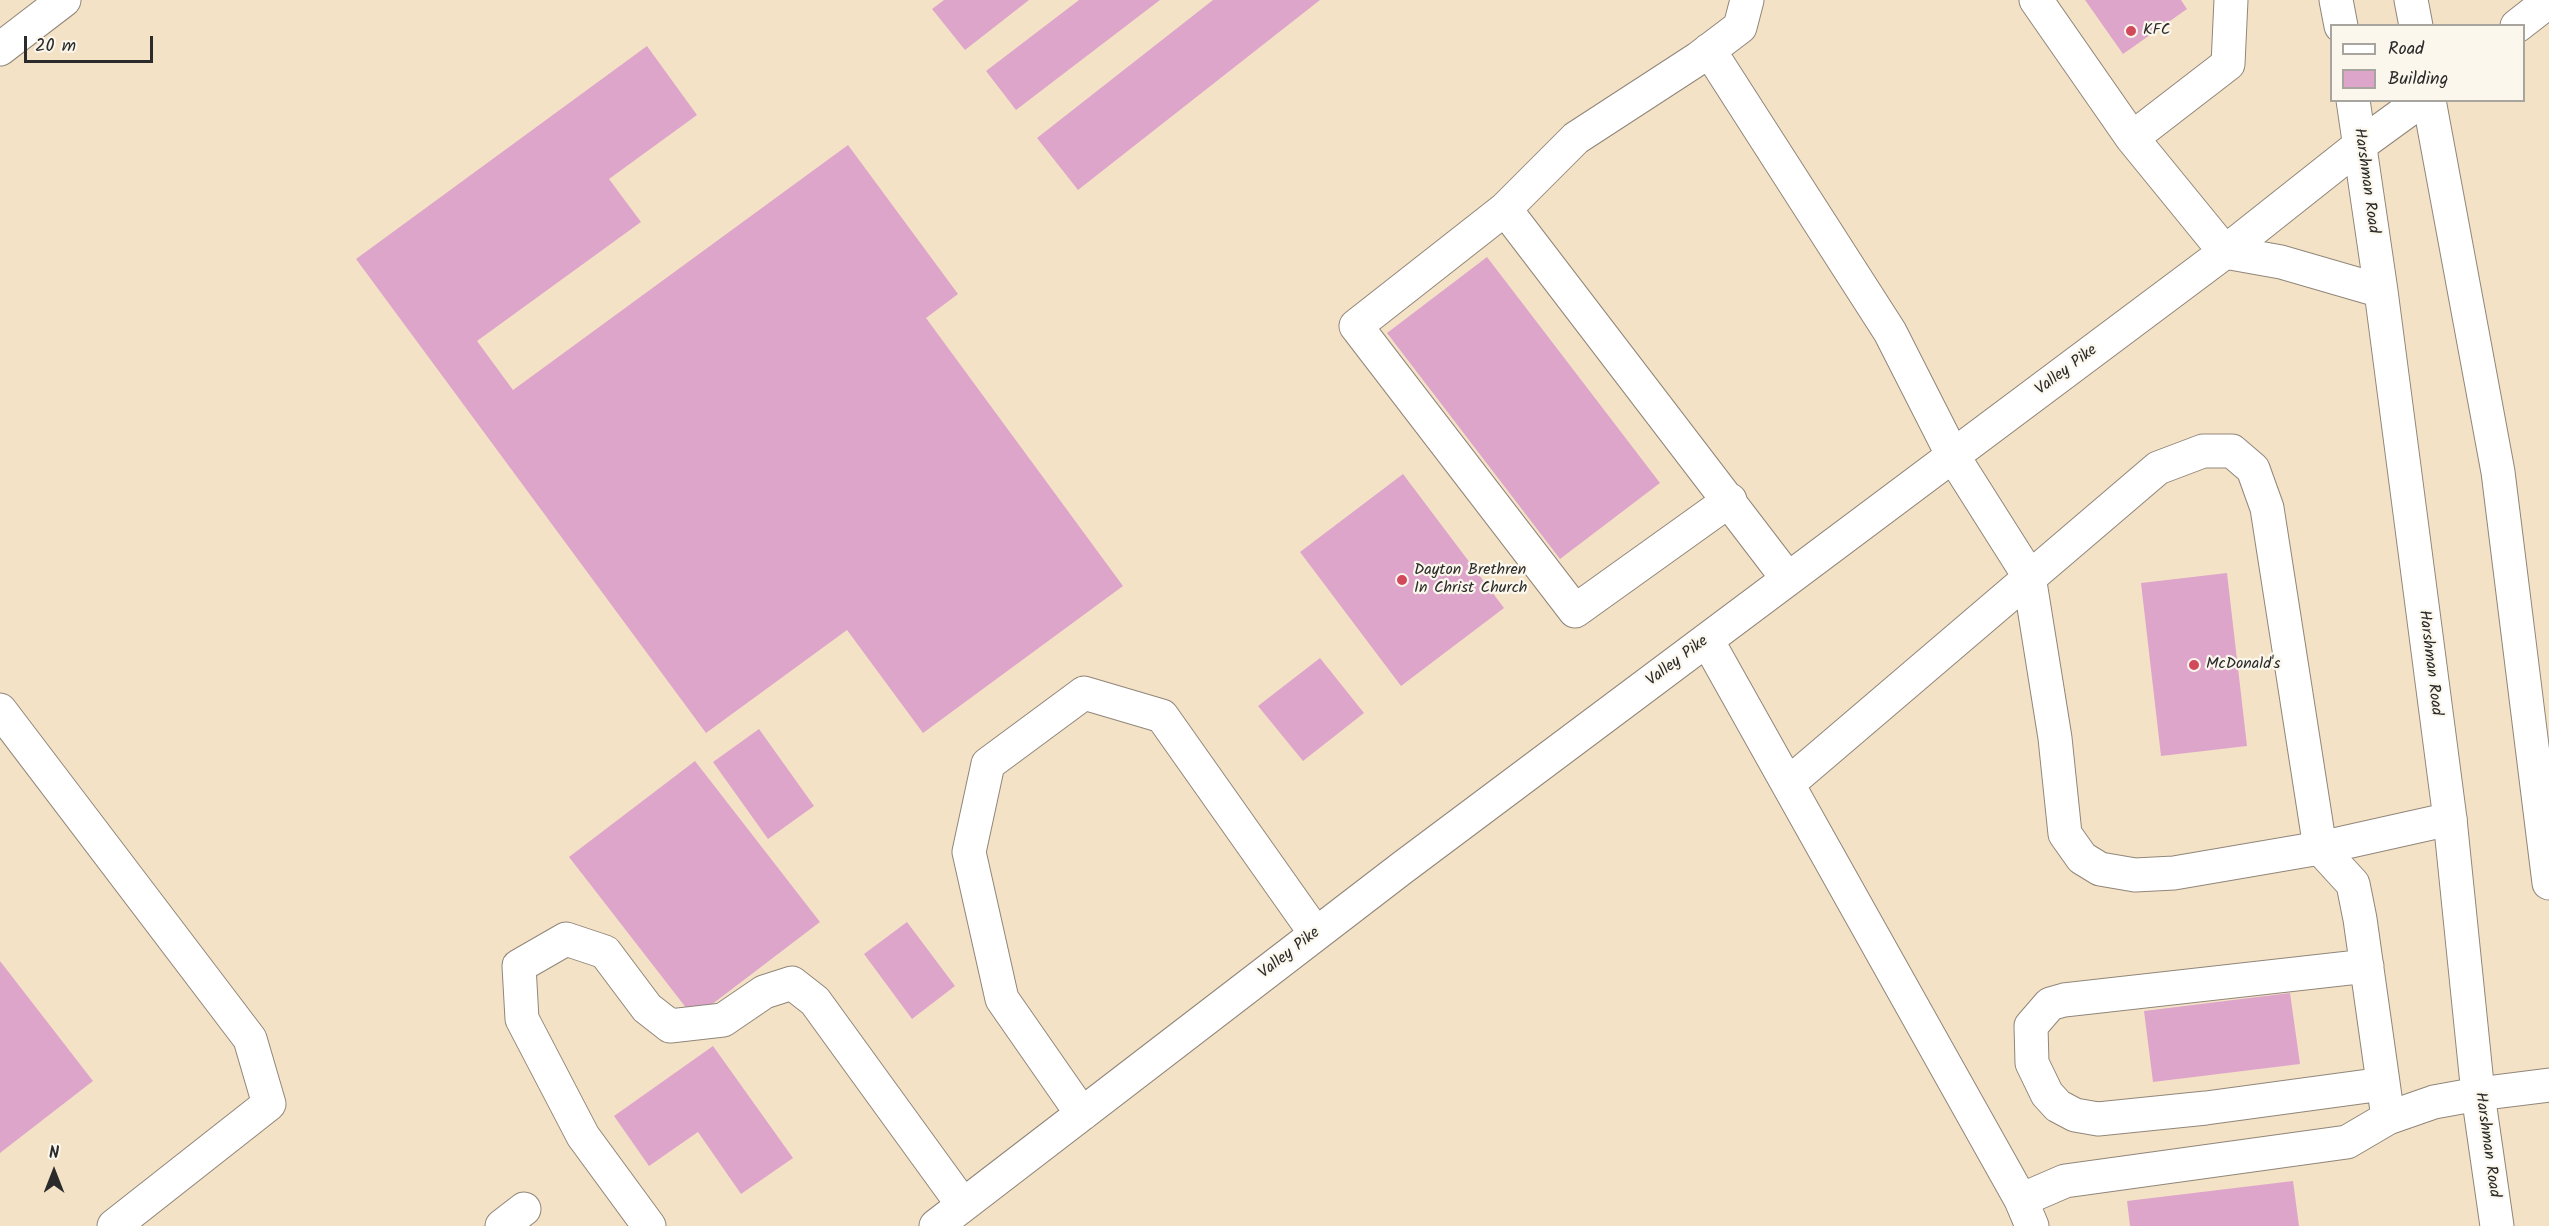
<!DOCTYPE html>
<html>
<head>
<meta charset="utf-8">
<style>
	body { margin:0 }
	#map { position:relative; width:2549px; height:1226px; overflow:hidden; background:#f4e2c7; font-family:Kalam,sans-serif }
	canvas { display:block }
	.legend { position:absolute; left:2330px; top:24px; width:195px; height:78px; box-sizing:border-box; background:#fbf7ec; border:2px solid #a8a59f; margin:0; padding:8px 10px; list-style:none; font-size:18px; color:#2b2b2b }
	.legend li { display:flex; align-items:center; gap:12px; height:30px }
	.legend b { width:30px; border:2px solid #a8a59f }
	.north { position:absolute; left:24px; top:1142px; width:60px; height:60px; -webkit-text-stroke:4px #fbf7ec; paint-order:stroke; rotate:0deg; font-size:16px; font-weight:700; line-height:24px; text-align:center; color:#2b2b2b }
	.north::after { content:''; display:block; margin:auto; width:21px; height:27px; background:#2b2b2b; clip-path:polygon(50% 0,100% 100%,50% 72%,0 100%) }
	.scale { position:absolute; left:24px; top:36px; width:129px; height:27px; box-sizing:border-box; border:3px solid #2b2b2b; border-top:0; padding-left:8px; font-size:18px; line-height:21px; white-space:nowrap; color:#2b2b2b; -webkit-text-stroke:4px #fbf7ec; paint-order:stroke }
</style>
</head>
<body>
<div id="map">
<canvas width="2549" height="1226"></canvas>
<ul class="legend">
<li><b style="height:8px;background:#fff"></b>Road</li>
<li><b style="height:16px;background:#dea5cb"></b>Building</li>
</ul>
<div class="north">N</div>
<div class="scale">20 m</div>
</div>
<script>
const g = document.querySelector('canvas').getContext('2d');
g.lineJoin = 'round';
function fillPath(path, color) { g.fillStyle = color; g.fill(path, 'evenodd'); }
const shape = rows => new Path2D(rows.map(r => 'M' + r).join(''));
function stroke(path, color, width, dash) { g.strokeStyle = color; g.lineWidth = width; g.lineCap = dash ? 'butt' : 'round'; g.setLineDash(dash || []); g.stroke(path); }
function write(font, color, halo, rows, align = 'center') {
  g.font = font + ' Kalam,sans-serif'; g.lineWidth = 4.5; g.setLineDash([]); g.textBaseline = 'middle'; g.strokeStyle = halo; g.fillStyle = color; for (const [text, x, y, turn = 0] of rows) {
    g.save(); g.translate(x, y); g.rotate((+turn || 0) * Math.PI / 180); g.textAlign = isNaN(turn) ? turn : align; if (halo) g.strokeText(text, 0, 0); g.fillText(text, 0, 0); g.restore();
  }
}
const building = shape([
	[944,0,1029,0,965,50,932,9],
	[1079,0,1160,0,1016,110,986,71],
	[1213,0,1320,0,1078,190,1037,138],
	[2085,0,2181,0,2187,9,2123,54],
	[647,46,697,115,609,179,641,222,477,341,513,390,848,145,958,294,926,318,1123,586,923,733,847,630,706,733,356,259],
	[1487,257,1660,483,1560,559,1387,333],
	[1403,474,1504,608,1401,686,1300,552],
	[2227,573,2247,746,2161,756,2141,583],
	[1320,658,1364,713,1303,761,1258,706],
	[759,729,814,806,768,839,713,762],
	[695,761,820,922,694,1018,569,857],
	[907,922,955,986,912,1019,864,954],
	[0,961,93,1081,0,1153],
	[2290,993,2300,1064,2153,1082,2144,1011],
	[713,1046,793,1158,741,1194,698,1132,649,1166,614,1116],
	[2293,1181,2299,1226,2130,1226,2127,1201]
]);
const minor = shape([
	[1747,0,1740,27,1699,58,1576,138,1505,209,1788,579],
	[2036,0,2132,138,2228,64,2231,0],
	[2517,26,2549,1],
	[0,49,64,0],
	[1709,50,1890,332,1953,456,2029,576,2055,738,2065,834,2082,858,2100,869,2135,875,2174,873,2320,848,2450,819],
	[2132,138,2225,252],
	[1505,209,1356,326,1575,611,1730,500],
	[1707,640,2021,1200,2032,1226],
	[0,710,250,1039,269,1104,114,1226],
	[1789,783,2158,468,2203,451,2232,451,2253,469,2267,508,2320,848,2353,884,2360,919,2388,1118,2347,1142,2065,1181,2021,1200],
	[2367,966,2064,1000,2050,1004,2031,1026,2032,1063,2047,1094,2058,1106,2075,1115,2098,1119,2206,1108,2383,1084],
	[1082,1114,1002,999,969,852,988,764,1084,693,1162,716,1316,934],
	[2388,1118,2434,1102,2478,1094,2549,1085],
	[502,1226,524,1209],
	[649,1226,583,1136,522,1019,519,966,566,939,605,952,647,1008,670,1026,723,1020,764,992,792,983,815,1001,963,1205],
	[936,1226,1402,868,2225,252,2360,145,2422,100]
]);
const major = shape([
	[2336,0,2341,26],
	[2411,0,2416,26],
	[2353,100,2381,291,2450,819,2478,1094,2497,1226],
	[2429,100,2498,472,2549,883],
	[2225,252,2281,262,2381,291]
]);
const markers = [
	[2131,31,6,"#d1495b"],
	[1402,580,6,"#d1495b"],
	[2194,665,6,"#d1495b"]
];
const poiNames = [
	["KFC",2143,31],
	["Dayton Brethren",1414,571],
	["In Christ Church",1414,589],
	["McDonald's",2206,665]
];
const streetNames = [
	["Harshman Road",2365,181,82],
	["Valley Pike",2067,371,-37],
	["Valley Pike",1678,662,-37],
	["Harshman Road",2429,663,83],
	["Valley Pike",1290,954,-38],
	["Harshman Road",2486,1145,82]
];
fillPath(building, '#dea5cb');
stroke(minor, '#908679', 35);
stroke(major, '#908679', 35);
stroke(minor, '#fff', 33);
stroke(major, '#fff', 33);
for (const [x, y, r, color] of markers) { const dot = new Path2D(); dot.arc(x, y, r, 0, 2 * Math.PI); g.fillStyle = color; g.fill(dot); stroke(dot, '#fbf7ec', 2); }
write('16px', '#2b2b2b', '#fbf7ec', poiNames, 'left');
write('16px', '#2b2b2b', '#fbf7ec', streetNames);
</script>
</body>
</html>
